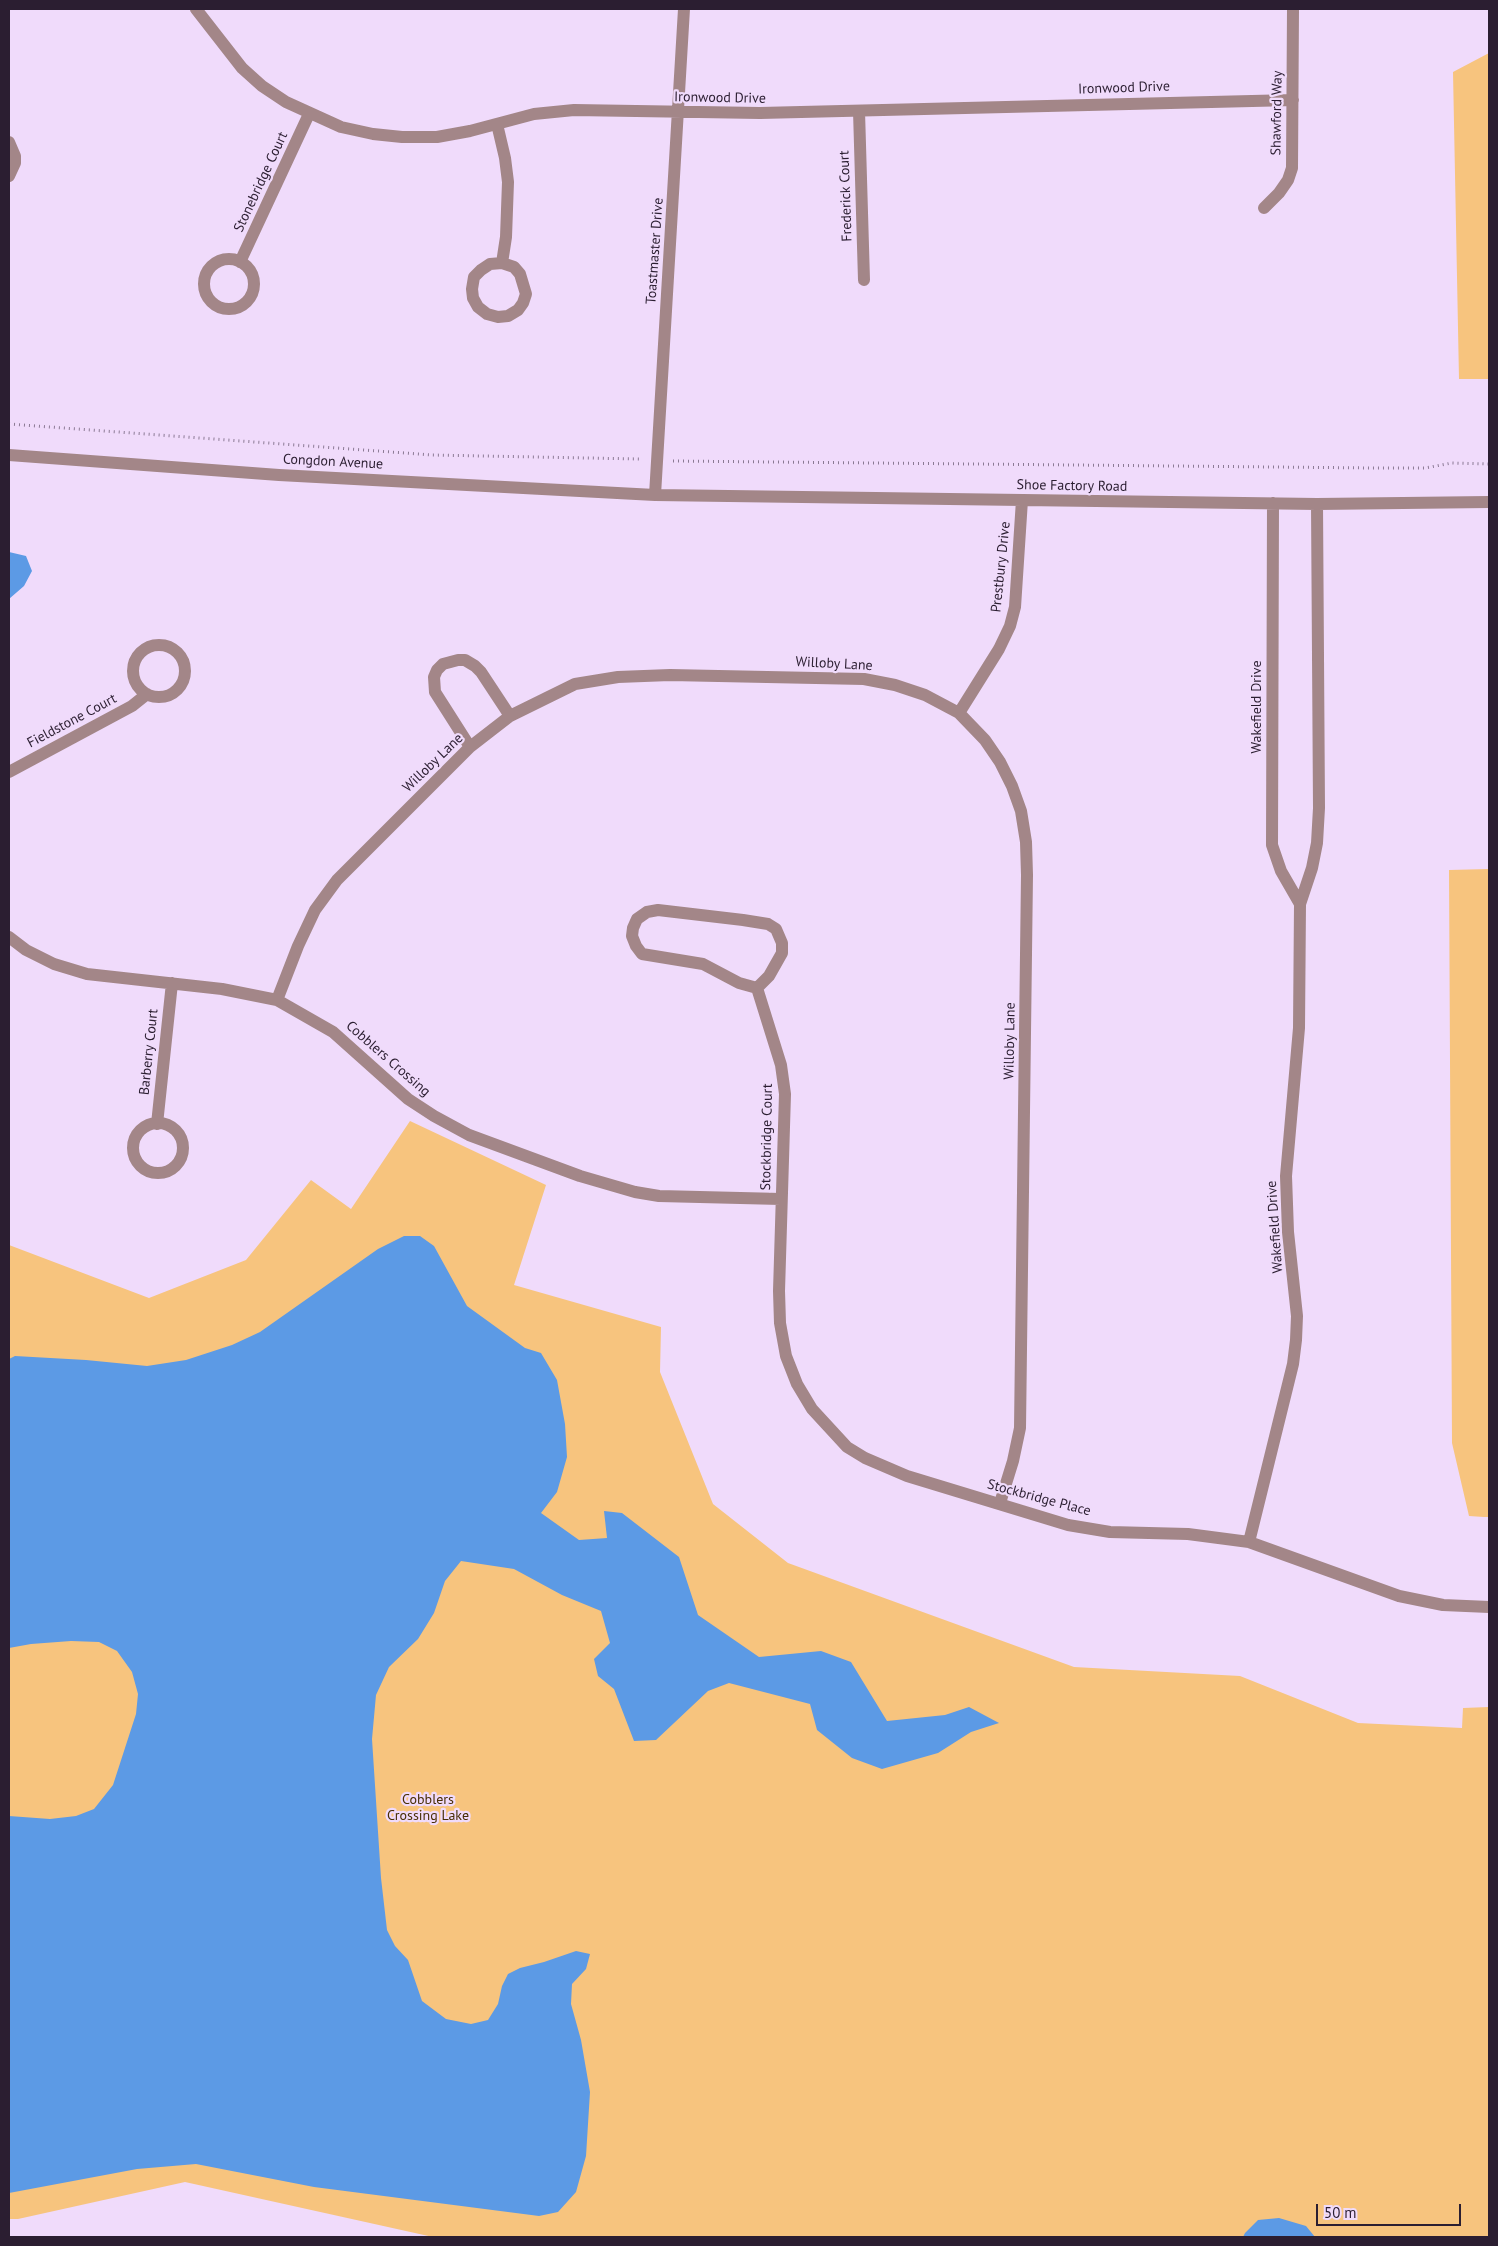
<!DOCTYPE html>
<html>
<head>
<meta charset="utf-8">
<style>
	body { margin:0 }
	#map { position:relative; width:1498px; height:2246px; overflow:hidden; background:#f0dbfb; font-family:"PT Sans",sans-serif }
	canvas { display:block }
	.frame { position:absolute; inset:0; border:10px solid #2b1e31; pointer-events:none }
	.scale { position:absolute; left:1316px; top:2204px; width:145px; height:22px; box-sizing:border-box; border:2px solid #2b1e31; border-top:0; padding-left:6px; font-size:15px; line-height:18px; white-space:nowrap; color:#2b1e31; -webkit-text-stroke:4px #f0dbfb; paint-order:stroke }
</style>
</head>
<body>
<div id="map">
<canvas width="1498" height="2246"></canvas>
<div class="frame"></div>
<div class="scale">50 m</div>
</div>
<script>
const g = document.querySelector('canvas').getContext('2d');
g.lineJoin = 'round';
function fillPath(path, color) { g.fillStyle = color; g.fill(path, 'evenodd'); }
const shape = rows => new Path2D(rows.map(r => 'M' + r).join(''));
function stroke(path, color, width, dash) { g.strokeStyle = color; g.lineWidth = width; g.lineCap = dash ? 'butt' : 'round'; g.setLineDash(dash || []); g.stroke(path); }
function write(font, color, halo, rows, align = 'center') {
  g.font = font + ' "PT Sans",sans-serif'; g.lineWidth = 4.5; g.setLineDash([]); g.textBaseline = 'middle'; g.strokeStyle = halo; g.fillStyle = color; for (const [text, x, y, turn = 0] of rows) {
    g.save(); g.translate(x, y); g.rotate((+turn || 0) * Math.PI / 180); g.textAlign = isNaN(turn) ? turn : align; if (halo) g.strokeText(text, 0, 0); g.fillText(text, 0, 0); g.restore();
  }
}
const green = shape([
	[1489,53,1489,379,1459,379,1453,72],
	[1489,869,1489,1517,1484,1517,1469,1516,1452,1443,1449,870],
	[410,1121,546,1185,514,1285,661,1327,660,1372,713,1504,788,1563,1074,1667,1240,1676,1358,1723,1462,1728,1463,1708,1489,1707,1489,2237,433,2237,185,2182,18,2219,9,2219,9,1245,149,1298,246,1260,311,1180,351,1209]
]);
const water = shape([
	[9,552,26,556,32,571,24,586,9,599],
	[404,1236,420,1236,434,1246,467,1306,525,1348,541,1353,557,1380,565,1424,567,1457,557,1492,541,1513,579,1540,607,1538,604,1511,622,1513,679,1557,698,1615,759,1657,821,1651,851,1662,887,1721,945,1715,969,1707,999,1723,971,1732,938,1753,882,1769,852,1758,817,1730,810,1704,729,1683,708,1691,656,1740,634,1741,614,1689,598,1676,594,1659,610,1643,601,1611,562,1595,514,1569,461,1561,445,1581,434,1613,418,1639,389,1667,376,1695,372,1739,381,1878,387,1930,395,1946,408,1960,422,2001,446,2019,471,2024,488,2020,498,2004,502,1986,508,1974,520,1968,544,1962,576,1951,590,1954,586,1969,572,1984,571,2004,581,2040,590,2092,586,2156,576,2192,558,2212,539,2216,314,2187,196,2164,137,2169,9,2193,9,1816,50,1819,76,1816,94,1809,113,1785,136,1714,138,1694,132,1672,117,1651,99,1642,71,1641,31,1644,9,1648,9,1359,15,1356,86,1360,147,1366,186,1360,232,1345,260,1332,378,1249],
	[1279,2218,1306,2226,1315,2237,1243,2237,1245,2233,1258,2220]
]);
const path = shape([
	[9,424,432,455,640,459],
	[673,461,1372,468,1425,468,1452,463,1489,464]
]);
const minor = shape([
	[196,9,242,68,262,86,286,102,341,127,373,134,402,137,437,137,470,131,534,114,574,110,760,113,1293,100],
	[859,111,864,280],
	[497,124,505,158,508,182,506,237,502,263,490,264,481,270,474,277,472,289,473,298,478,307,487,314,498,317,508,316,518,310,523,303,526,294,520,274,514,267,502,263],
	[9,142,15,156,15,163,9,176],
	[1264,208,1279,193,1288,180,1292,168,1293,9],
	'204 284a25 25 0 1 1 50 0a25 25 0 1 1-50 0Z',
	[240,262,309,114],
	[9,455,279,475,655,495,1317,504,1489,502],
	[655,495,684,9],
	[1273,503,1272,845,1281,871,1300,904],
	'133 671a26 26 0 1 1 52 0a26 26 0 1 1-52 0Z',
	[959,713,999,649,1010,626,1015,607,1022,500],
	[470,747,435,692,434,677,437,670,443,664,458,660,465,660,475,666,481,672,510,716],
	[9,772,132,706,147,694],
	[9,937,26,950,54,964,87,974,222,989,277,1000,333,1032,408,1099,434,1116,469,1135,580,1176,635,1192,659,1196,781,1199],
	[757,988,769,976,782,953,782,943,776,929,768,924,743,920,658,910,647,912,637,919,633,928,632,936,636,946,642,954,703,964,739,983,757,988,781,1065,785,1094,779,1291,780,1323,786,1356,797,1384,812,1409,847,1447,865,1458,907,1476,1068,1525,1110,1532,1188,1534,1249,1542,1399,1596,1443,1605,1489,1607],
	[277,1000,298,946,315,910,337,880,470,747,510,716,575,684,618,677,670,675,864,679,895,685,925,695,959,713,985,740,1000,762,1012,786,1021,811,1026,842,1027,875,1020,1428,1013,1461,1000,1503],
	'133 1148a25 25 0 1 1 50 0a25 25 0 1 1-50 0Z',
	[157,1124,172,983],
	[1249,1542,1293,1364,1296,1340,1297,1316,1288,1232,1286,1176,1299,1028,1300,904,1312,868,1317,843,1319,808,1317,504]
]);
const streetNames = [
	["Ironwood Drive",1124,88,-2],
	["Ironwood Drive",720,98,1],
	["Shawford Way",1277,113,-89],
	["Stonebridge Court",261,182,-65],
	["Frederick Court",846,196,-92],
	["Toastmaster Drive",655,251,-86],
	["Congdon Avenue",333,462,3],
	["Shoe Factory Road",1072,486,1],
	["Prestbury Drive",1001,567,-84],
	["Willoby Lane",834,664,3],
	["Wakefield Drive",1257,707,-90],
	["Fieldstone Court",72,721,-28],
	["Willoby Lane",433,763,-44],
	["Willoby Lane",1010,1041,-89],
	["Barberry Court",149,1052,-84],
	["Cobblers Crossing",388,1059,41],
	["Stockbridge Court",767,1137,-89],
	["Wakefield Drive",1275,1227,-94],
	["Stockbridge Place",1039,1498,15]
];
const parkNames = [
	["Cobblers",428,1800],
	["Crossing Lake",428,1816]
];
fillPath(green, '#f7c47e');
fillPath(water, '#5c9ae5');
stroke(path, '#8b7a94', 3, [1, 4]);
stroke(minor, '#a38688', 12);
write('14px', '#2b1e31', '#f0dbfb', streetNames);
write('14px', '#472e05', '#f0dbfb', parkNames);
</script>
</body>
</html>
